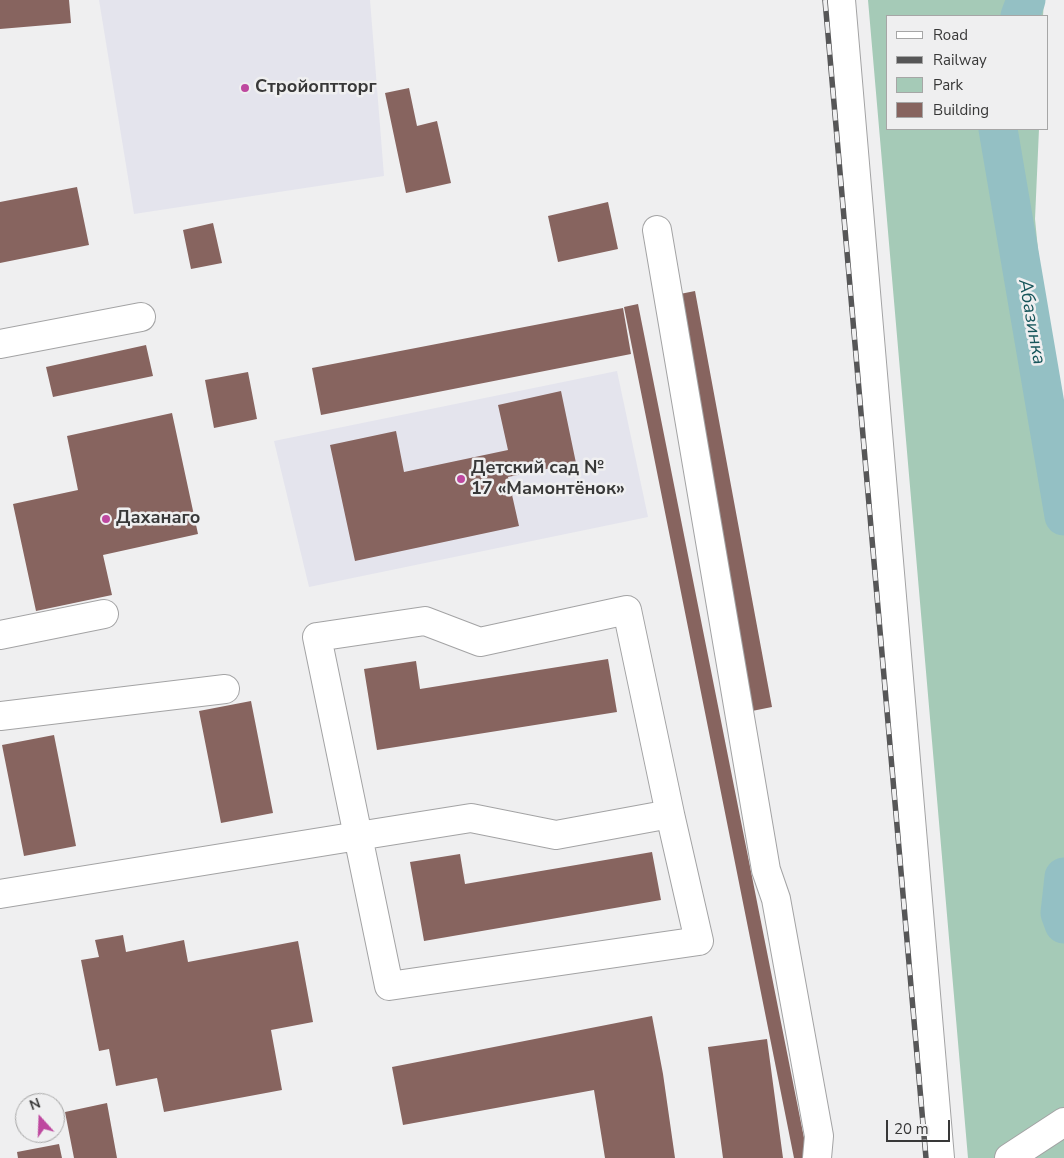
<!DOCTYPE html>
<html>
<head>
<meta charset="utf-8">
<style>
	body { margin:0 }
	#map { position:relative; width:1064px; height:1158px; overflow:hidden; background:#efeff0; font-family:"Nunito Sans",sans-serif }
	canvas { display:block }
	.legend { position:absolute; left:886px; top:15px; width:162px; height:115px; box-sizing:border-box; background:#efeff0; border:1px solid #a6a6a6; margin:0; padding:6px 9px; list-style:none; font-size:15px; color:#383838 }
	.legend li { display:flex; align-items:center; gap:10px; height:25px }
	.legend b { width:25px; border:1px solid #a6a6a6 }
	.north { position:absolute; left:15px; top:1093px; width:50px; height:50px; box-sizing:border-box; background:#efeff0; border:1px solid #a6a6a6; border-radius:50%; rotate:340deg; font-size:14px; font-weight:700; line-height:20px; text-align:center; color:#383838 }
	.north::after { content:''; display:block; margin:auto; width:18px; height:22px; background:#be489f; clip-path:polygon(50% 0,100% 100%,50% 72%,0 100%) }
	.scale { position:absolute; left:886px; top:1120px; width:64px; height:22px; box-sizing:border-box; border:2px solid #383838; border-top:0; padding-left:6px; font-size:15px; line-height:18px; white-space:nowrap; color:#383838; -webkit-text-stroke:4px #efeff0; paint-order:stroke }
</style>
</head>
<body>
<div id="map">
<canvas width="1064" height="1158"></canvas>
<ul class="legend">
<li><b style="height:6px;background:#fff"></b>Road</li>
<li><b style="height:6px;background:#565657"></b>Railway</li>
<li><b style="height:14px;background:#a5cab7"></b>Park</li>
<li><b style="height:14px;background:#87645f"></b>Building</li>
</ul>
<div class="north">N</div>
<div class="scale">20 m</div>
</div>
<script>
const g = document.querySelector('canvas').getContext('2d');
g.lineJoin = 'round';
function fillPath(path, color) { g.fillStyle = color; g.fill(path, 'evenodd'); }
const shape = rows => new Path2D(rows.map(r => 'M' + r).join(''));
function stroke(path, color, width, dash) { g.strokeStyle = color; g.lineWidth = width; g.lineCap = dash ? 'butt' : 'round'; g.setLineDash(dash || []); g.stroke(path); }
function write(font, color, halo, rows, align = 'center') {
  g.font = font + ' "Nunito Sans",sans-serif'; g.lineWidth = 5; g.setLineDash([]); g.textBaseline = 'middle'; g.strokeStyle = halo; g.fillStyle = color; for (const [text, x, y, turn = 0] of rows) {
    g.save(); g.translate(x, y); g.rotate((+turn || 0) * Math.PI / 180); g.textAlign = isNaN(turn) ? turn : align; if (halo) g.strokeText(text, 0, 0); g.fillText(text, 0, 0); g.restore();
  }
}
const built = shape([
	[99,0,370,0,384,176,134,214],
	[617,371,648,517,309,587,274,441]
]);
const green = shape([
	[868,0,1044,0,1043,16,888,16,888,129,1039,129,1035,219,1064,513,1064,1158,968,1158]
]);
const river = shape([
	[1020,16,1026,0],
	[998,129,1064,516],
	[1064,877,1060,913,1064,924]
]);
const building = shape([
	[0,0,69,0,71,23,0,29],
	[409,88,417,126,437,121,451,183,406,193,385,93],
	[77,187,89,245,0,263,0,202],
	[608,202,618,249,558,262,548,216],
	[213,223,222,263,191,269,183,230],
	[695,291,772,707,752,711,675,295],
	[638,304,808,1158,794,1158,624,307],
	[623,308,631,354,321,415,312,368],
	[146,345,153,376,53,397,46,367],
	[248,372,257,419,214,428,205,380],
	[561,391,576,463,508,477,519,526,355,561,330,445,396,431,404,472,508,450,498,405],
	[172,413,198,534,103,555,112,595,36,611,13,504,78,490,67,436],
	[608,659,617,712,377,750,364,669,416,661,420,689],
	[251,701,273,813,221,823,199,711],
	[54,735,76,846,24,856,2,745],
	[652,852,661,900,424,941,410,862,460,854,465,884],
	[123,935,126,952,184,940,188,962,298,941,313,1022,271,1030,282,1090,164,1112,157,1078,116,1086,109,1049,99,1051,81,960,99,957,95,940],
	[652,1016,663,1074,675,1158,605,1158,594,1090,403,1125,392,1067],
	[767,1039,783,1158,723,1158,708,1047],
	[107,1103,117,1158,74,1158,65,1112],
	[59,1144,62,1158,18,1158,17,1152]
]);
const minor = shape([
	[841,0,940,1158],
	[657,230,766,870,776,899,819,1136,817,1158],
	[0,344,141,317],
	[0,635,104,614],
	[0,716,225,689],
	[0,894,358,836,471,818,556,835,670,814,699,941,389,986,358,836,317,637,425,621,480,642,627,610,670,814],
	[1009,1158,1064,1122]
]);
const rail = shape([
	[825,0,926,1158]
]);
const markers = [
	[245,88,5,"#be489f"],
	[461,479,5,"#be489f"],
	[106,519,5,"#be489f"]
];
const poiNames = [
	["Стройоптторг",255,88],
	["Детский сад №",471,469],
	["17 «Мамонтёнок»",471,490],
	["Даханаго",116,519]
];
const waterNames = [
	["Абазинка",1031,322,80]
];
fillPath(built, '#e4e4ed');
fillPath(green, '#a5cab7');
stroke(river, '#94c0c4', 39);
fillPath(building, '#87645f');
stroke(minor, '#a3a3a4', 30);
stroke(minor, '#fff', 28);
stroke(rail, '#565657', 5.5);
stroke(rail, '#efeff0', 4, [11]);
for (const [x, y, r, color] of markers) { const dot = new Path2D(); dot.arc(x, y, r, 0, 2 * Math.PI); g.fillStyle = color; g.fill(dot); stroke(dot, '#efeff0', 2); }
write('bold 18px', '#383838', '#efeff0', poiNames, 'left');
write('italic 19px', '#16555a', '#efeff0', waterNames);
</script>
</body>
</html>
